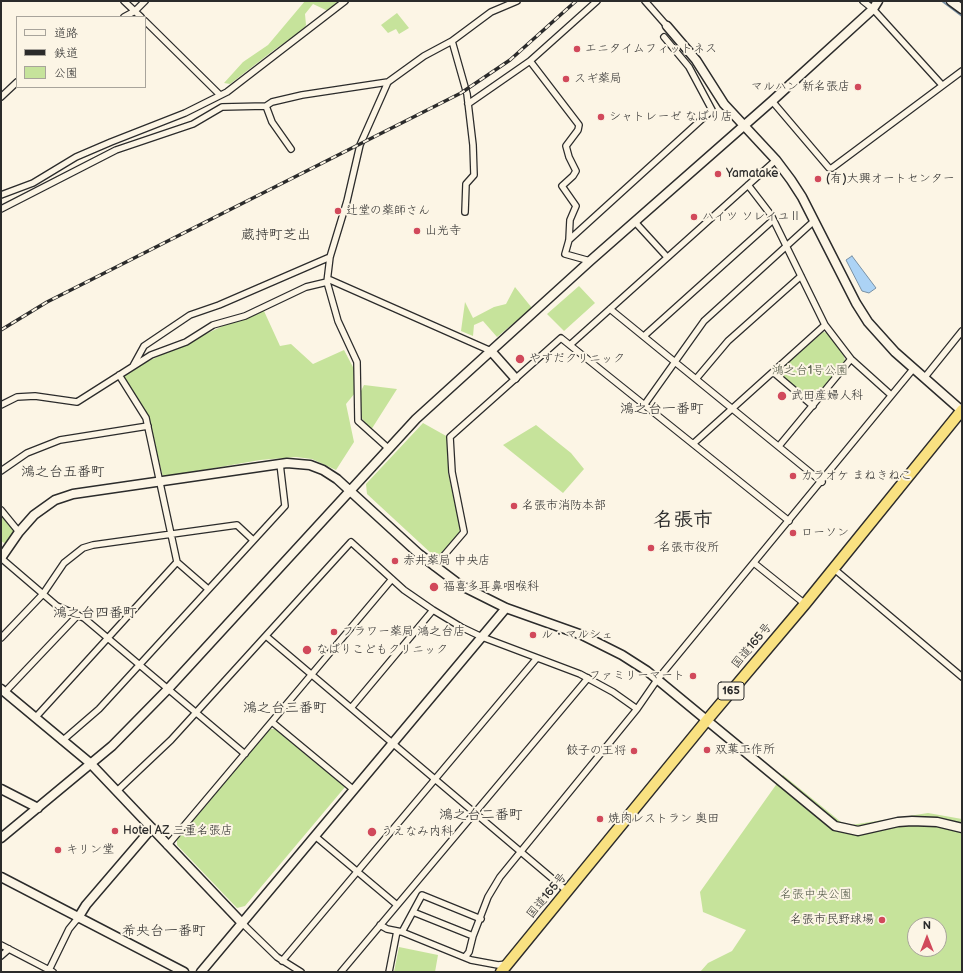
<!DOCTYPE html>
<html>
<head>
<meta charset="utf-8">
<style>
	body { margin:0 }
	#map { position:relative; width:963px; height:973px; overflow:hidden; background:#fcf5e5; font-family:"Balsamiq Sans","Klee One",sans-serif }
	canvas { display:block }
	.frame { position:absolute; inset:0; border:2px solid #2b2b2b; pointer-events:none }
	.legend { position:absolute; left:16px; top:16px; width:130px; height:72px; box-sizing:border-box; background:#fcf5e5; border:1px solid #a8a49b; margin:0; padding:5px 7px; list-style:none; font-size:12px; color:#2b2b2b }
	.legend li { display:flex; align-items:center; gap:8px; height:20px }
	.legend b { width:20px; border:1px solid #a8a49b }
	.north { position:absolute; left:907px; top:917px; width:40px; height:40px; box-sizing:border-box; background:#fcf5e5; border:1px solid #a8a49b; border-radius:50%; rotate:0deg; font-size:11px; font-weight:700; line-height:16px; text-align:center; color:#2b2b2b }
	.north::after { content:''; display:block; margin:auto; width:14px; height:18px; background:#d1495b; clip-path:polygon(50% 0,100% 100%,50% 72%,0 100%) }
</style>
</head>
<body>
<div id="map">
<canvas width="963" height="973"></canvas>
<div class="frame"></div>
<ul class="legend">
<li><b style="height:5px;background:#fcf5e5"></b>道路</li>
<li><b style="height:5px;background:#2b2b2b"></b>鉄道</li>
<li><b style="height:11px;background:#c6e39b"></b>公園</li>
</ul>
<div class="north">N</div>
</div>
<script>
const g = document.querySelector('canvas').getContext('2d');
g.lineJoin = 'round';
function fillPath(path, color) { g.fillStyle = color; g.fill(path, 'evenodd'); }
const shape = rows => new Path2D(rows.map(r => 'M' + r).join(''));
function stroke(path, color, width, dash) { g.strokeStyle = color; g.lineWidth = width; g.lineCap = dash ? 'butt' : 'round'; g.setLineDash(dash || []); g.stroke(path); }
function write(font, color, halo, rows, align = 'center') {
  g.font = font + ' "Balsamiq Sans","Klee One",sans-serif'; g.lineWidth = 4; g.setLineDash([]); g.textBaseline = 'middle'; g.strokeStyle = halo; g.fillStyle = color; for (const [text, x, y, turn = 0] of rows) {
    g.save(); g.translate(x, y); g.rotate((+turn || 0) * Math.PI / 180); g.textAlign = isNaN(turn) ? turn : align; if (halo) g.strokeText(text, 0, 0); g.fillText(text, 0, 0); g.restore();
  }
}
const green = shape([
	[305,1,341,1,328,11,313,4,305,14,306,25,303,30,274,50,230,84,224,83,243,62,268,45],
	[397,13,409,28,399,34,396,29,388,33,381,25],
	[579,286,595,303,564,331,547,314],
	[515,287,532,308,497,337,483,321,474,325,473,336,461,331,465,302,473,318,494,307,506,304],
	[264,311,280,346,291,344,313,364,344,350,354,369,355,393,346,404,354,442,336,470,312,459,296,457,260,460,163,477,148,416,121,374,227,324],
	[823,332,828,333,844,356,845,361,815,399,809,398,780,375,780,370],
	[364,385,397,389,371,430,360,416,361,391],
	[423,423,448,437,448,472,460,528,459,534,439,555,433,555,367,494,366,484],
	[536,425,571,453,584,469,563,493,503,445],
	[1,515,15,532,6,544,1,541],
	[270,729,275,729,345,787,245,906,237,908,177,845,177,840],
	[783,775,841,822,851,825,928,813,962,819,962,972,700,972,708,963,732,951,746,930,703,912,700,892],
	[915,925,939,925,939,949,915,949],
	[399,947,438,955,435,972,394,972]
]);
const water = shape([
	[852,256,876,288,869,293,862,291,846,260,852,256]
]);
const stream = shape([
	[942,1,962,16]
]);
const street = shape([
	[124,1,141,17],
	[645,1,667,26],
	[863,1,873,9,942,85],
	[124,17,135,11,145,1],
	[145,21,220,95],
	[452,41,467,94,473,145,474,175,466,184,465,212],
	[1,97,17,82],
	[772,101,829,168,832,168,962,71],
	[468,104,530,61],
	[266,106,272,122,291,149],
	[748,185,771,215,825,325,851,359,891,395],
	[1,195,33,183,76,157,111,142,185,113,227,92,345,1],
	[1,209,116,150,193,124,222,107,266,106,272,102,302,95,388,82],
	[635,222,667,257],
	[569,240,712,110,689,67,664,37],
	[590,261,565,254,569,240,570,220,576,206,562,186,573,176,576,171,569,157,566,146,578,130,579,125,530,61,597,1],
	[328,279,491,351],
	[610,309,822,482],
	[644,336,773,220],
	[571,344,776,160],
	[133,366,144,346,190,315,219,305,330,257],
	[773,372,813,406],
	[119,375,146,418,177,562,208,589],
	[925,377,962,331],
	[696,379,728,341,801,276],
	[645,404,704,321,814,221],
	[1,405,17,397,35,396,77,402,151,355,186,342,213,325,245,316,306,287,327,282],
	[694,443,825,325],
	[779,446,851,359],
	[388,448,358,421,357,362,338,321,327,282,330,257,347,201,360,145,388,82,424,56,452,41,491,12,517,1],
	[1,471,27,453,60,440,148,426],
	[1,510,19,532],
	[1,558,57,606,84,618,245,754],
	[754,563,805,604],
	[434,567,464,532,452,472,450,437,561,338,789,521],
	[833,568,962,677],
	[266,636,567,891],
	[1,638,43,594,64,563,83,548,93,545,237,525,253,540],
	[5,692,78,615],
	[351,708,433,610],
	[35,718,177,562],
	[272,722,354,790],
	[62,741,99,709,285,506,280,464],
	[117,791,171,740,351,542,404,590,433,610,461,627,482,637,580,674,613,692,637,709],
	[315,836,397,905],
	[167,846,392,579],
	[413,912,473,936],
	[242,923,277,957,301,972],
	[380,925,387,929,402,932,471,960,498,965,507,964],
	[402,932,422,895,481,919],
	[1,945,53,972],
	[1,956,9,949],
	[465,957,469,952,473,936,488,897,500,877,637,709,657,680,914,368],
	[282,961,537,658],
	[49,970,69,929,78,918],
	[341,972,588,678],
	[389,972,397,931]
]);
const secondary = shape([
	[951,1,962,9],
	[667,26,696,60,724,104,776,160,791,180,802,197,856,303,868,322,895,352,962,411],
	[491,351,515,378],
	[1,558,19,532,34,515,55,500,73,494,287,463,310,465,323,470,337,479,419,554,460,585,506,608,582,635,622,655,647,671,835,826,858,831,898,822,912,821,937,822,962,828],
	[1,689,90,763,242,923],
	[1,789,38,808],
	[1,838,112,746,168,689,416,419,590,261,772,101,873,9,878,1],
	[1,877,184,972],
	[78,918,86,905,152,828],
	[201,972,506,608]
]);
const highway = shape([
	[501,972,707,720,805,604,962,410]
]);
const rail = shape([
	[1,330,47,302,461,93,510,60,576,1]
]);
const markers = [
	[577,49,4,"#d1495b"],
	[566,79,4,"#d1495b"],
	[858,87,4,"#d1495b"],
	[601,117,4,"#d1495b"],
	[718,174,4,"#d1495b"],
	[818,179,4,"#d1495b"],
	[338,211,4,"#d1495b"],
	[694,217,4,"#d1495b"],
	[417,231,4,"#d1495b"],
	[520,359,5,"#d1495b"],
	[782,396,5,"#d1495b"],
	[793,476,4,"#d1495b"],
	[514,506,4,"#d1495b"],
	[793,533,4,"#d1495b"],
	[651,548,4,"#d1495b"],
	[395,561,4,"#d1495b"],
	[434,587,5,"#d1495b"],
	[334,632,4,"#d1495b"],
	[533,635,4,"#d1495b"],
	[307,650,5,"#d1495b"],
	[693,676,4,"#d1495b"],
	[707,750,4,"#d1495b"],
	[634,751,4,"#d1495b"],
	[600,819,4,"#d1495b"],
	[115,831,4,"#d1495b"],
	[372,832,5,"#d1495b"],
	[58,850,4,"#d1495b"],
	[882,920,4,"#d1495b"]
];
const shields = [
	[731,691,26]
];
const shieldNames = [
	["165",731,691]
];
const poiNames = [
	["エニタイムフィットネス",585,49],
	["スギ薬局",574,79],
	["マルハン 新名張店",850,87,"right"],
	["シャトレーゼ なばり店",609,117],
	["Yamatake",726,174],
	["(有)大興オートセンター",826,179],
	["辻堂の薬師さん",346,211],
	["ハイツ ソレイユⅡ",702,217],
	["山光寺",425,231],
	["やすだクリニック",529,359],
	["武田産婦人科",791,396],
	["カラオケ まねきねこ",801,476],
	["名張市消防本部",522,506],
	["ローソン",801,533],
	["名張市役所",659,548],
	["赤井薬局 中央店",403,561],
	["福喜多耳鼻咽喉科",443,587],
	["フラワー薬局 鴻之台店",342,632],
	["ル・マルシェ",541,635],
	["なばりこどもクリニック",316,650],
	["ファミリーマート",685,676,"right"],
	["双葉工作所",715,750],
	["餃子の王将",626,751,"right"],
	["焼肉レストラン 奥田",608,819],
	["Hotel AZ 三重名張店",123,831],
	["うえなみ内科",381,832],
	["キリン堂",66,850],
	["名張市民野球場",874,920,"right"]
];
const parkNames = [
	["鴻之台1号公園",810,371],
	["名張中央公園",816,895]
];
const streetNames = [
	["国道165号",752,646,-50],
	["国道165号",547,896,-50]
];
const quarterNames = [
	["蔵持町芝出",276,235],
	["鴻之台一番町",662,409],
	["鴻之台五番町",63,472],
	["鴻之台四番町",95,613],
	["鴻之台三番町",285,708],
	["鴻之台二番町",481,815],
	["希央台一番町",164,931]
];
const townNames = [
	["名張市",683,521]
];
fillPath(green, '#c6e39b');
fillPath(water, '#acd3f5');
stroke(water, '#7890a4', 1);
stroke(stream, '#7890a4', 2);
stroke(street, '#2b2b2b', 8);
stroke(secondary, '#2b2b2b', 11);
stroke(highway, '#2b2b2b', 13);
stroke(street, '#fcf5e5', 5.5);
stroke(secondary, '#fcf5e5', 8);
stroke(highway, '#f9e181', 10);
stroke(rail, '#2b2b2b', 3.5);
stroke(rail, '#fcf5e5', 2, [6]);
for (const [x, y, r, color] of markers) { const dot = new Path2D(); dot.arc(x, y, r, 0, 2 * Math.PI); g.fillStyle = color; g.fill(dot); stroke(dot, '#fcf5e5', 1.5); }
for (const [x, y, w] of shields) { const box = new Path2D(); box.roundRect(x - w / 2, y - 9, w, 18, 3); g.fillStyle = '#fcf5e5'; g.fill(box); stroke(box, '#2b2b2b', 1); }
write('bold 11px', '#2b2b2b', null, shieldNames);
write('12px', '#2b2b2b', '#fcf5e5', poiNames, 'left');
write('12px', '#525947', '#fcf5e5', parkNames);
write('12px', '#2b2b2b', '#fcf5e5', streetNames);
write('14px', '#2b2b2b', '#fcf5e5', quarterNames);
write('bold 20px', '#2b2b2b', '#fcf5e5', townNames);
</script>
</body>
</html>
